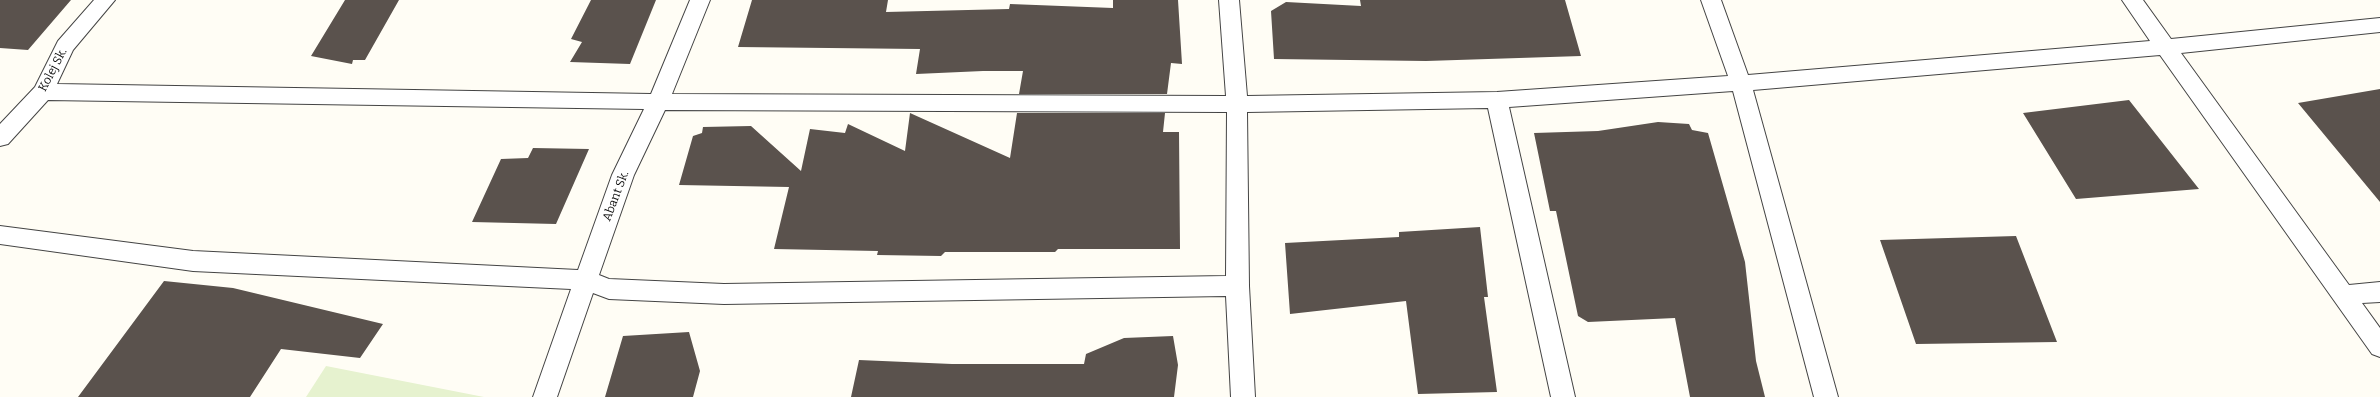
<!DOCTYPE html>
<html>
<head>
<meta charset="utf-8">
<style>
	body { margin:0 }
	canvas { display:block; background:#fffdf5 }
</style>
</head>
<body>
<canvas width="2380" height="397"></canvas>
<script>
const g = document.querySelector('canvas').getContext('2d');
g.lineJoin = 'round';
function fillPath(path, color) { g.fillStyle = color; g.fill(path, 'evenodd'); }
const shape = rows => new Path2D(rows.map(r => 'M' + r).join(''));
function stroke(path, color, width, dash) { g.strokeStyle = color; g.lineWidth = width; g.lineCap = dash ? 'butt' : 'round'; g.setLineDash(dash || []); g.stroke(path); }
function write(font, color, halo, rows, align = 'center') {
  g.font = font + ' Bitter,serif'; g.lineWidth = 4; g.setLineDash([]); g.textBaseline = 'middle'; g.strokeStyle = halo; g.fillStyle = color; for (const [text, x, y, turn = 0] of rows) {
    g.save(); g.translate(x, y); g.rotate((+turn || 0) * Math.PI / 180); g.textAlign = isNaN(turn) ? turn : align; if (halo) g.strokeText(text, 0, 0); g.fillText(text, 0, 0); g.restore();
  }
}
const pitch = shape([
	[326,366,484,397,306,397]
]);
const building = shape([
	[0,0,71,0,28,50,0,48],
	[345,0,399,0,365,60,353,60,352,64,311,56],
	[591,0,656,0,630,64,570,62,582,42,571,39],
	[752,0,888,0,886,12,1009,9,1010,4,1113,8,1113,0,1178,0,1182,64,1171,63,1167,94,1019,94,1023,71,983,71,916,74,920,49,738,47],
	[1360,0,1565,0,1581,56,1426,61,1274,59,1271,11,1286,2,1361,6],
	[2380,89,2380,202,2298,103],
	[2129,100,2199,189,2076,199,2023,113],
	[910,113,1010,158,1017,113,1165,113,1163,132,1179,132,1180,249,1058,249,1055,252,945,252,941,256,877,255,878,251,774,249,789,187,679,185,693,136,702,133,703,127,751,126,801,171,810,129,845,133,848,124,905,151],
	[1658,122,1689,124,1692,130,1708,133,1745,262,1756,361,1765,397,1690,397,1675,318,1588,322,1578,316,1556,211,1550,211,1534,133,1598,131],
	[533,148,589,149,556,224,472,222,501,159,528,158],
	[1480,227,1488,297,1484,297,1497,392,1418,394,1406,301,1290,314,1285,243,1399,237,1399,232],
	[2016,236,2057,342,1916,344,1880,240],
	[164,281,233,288,383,324,360,358,281,349,250,397,78,397],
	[689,332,700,371,693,397,605,397,623,336],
	[1173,336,1178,365,1174,397,851,397,859,360,952,364,1084,364,1086,354,1124,338]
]);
const minor = shape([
	[94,0,115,0,73,50,57,84,651,94,690,0,710,0,672,94,1226,96,1219,0,1239,0,1247,96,1497,92,1728,76,1701,0,1721,0,1748,75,2150,41,2122,0,2143,0,2171,39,2380,18,2380,32,2181,53,2349,285,2380,282,2380,302,2362,303,2380,328,2380,357,2372,354,2160,55,1753,90,1838,397,1814,397,1733,91,1509,107,1575,397,1551,397,1488,108,1247,112,1249,286,1255,397,1231,397,1226,296,724,304,609,299,593,293,557,397,533,397,571,289,193,271,0,244,0,226,193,251,578,270,612,175,644,109,48,100,8,144,0,146,0,124,35,87,58,41,94,0],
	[665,110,1227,112,1226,276,724,284,609,279,599,275,634,175,665,110]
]);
const streetNames = [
	["Kolej Sk.",53,70,-62],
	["Abant Sk.",616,196,-69]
];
fillPath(pitch, '#e6f2cf');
fillPath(building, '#5a524d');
stroke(minor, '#444', 2);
fillPath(minor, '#fff');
write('12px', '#111', '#fff', streetNames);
</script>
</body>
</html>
